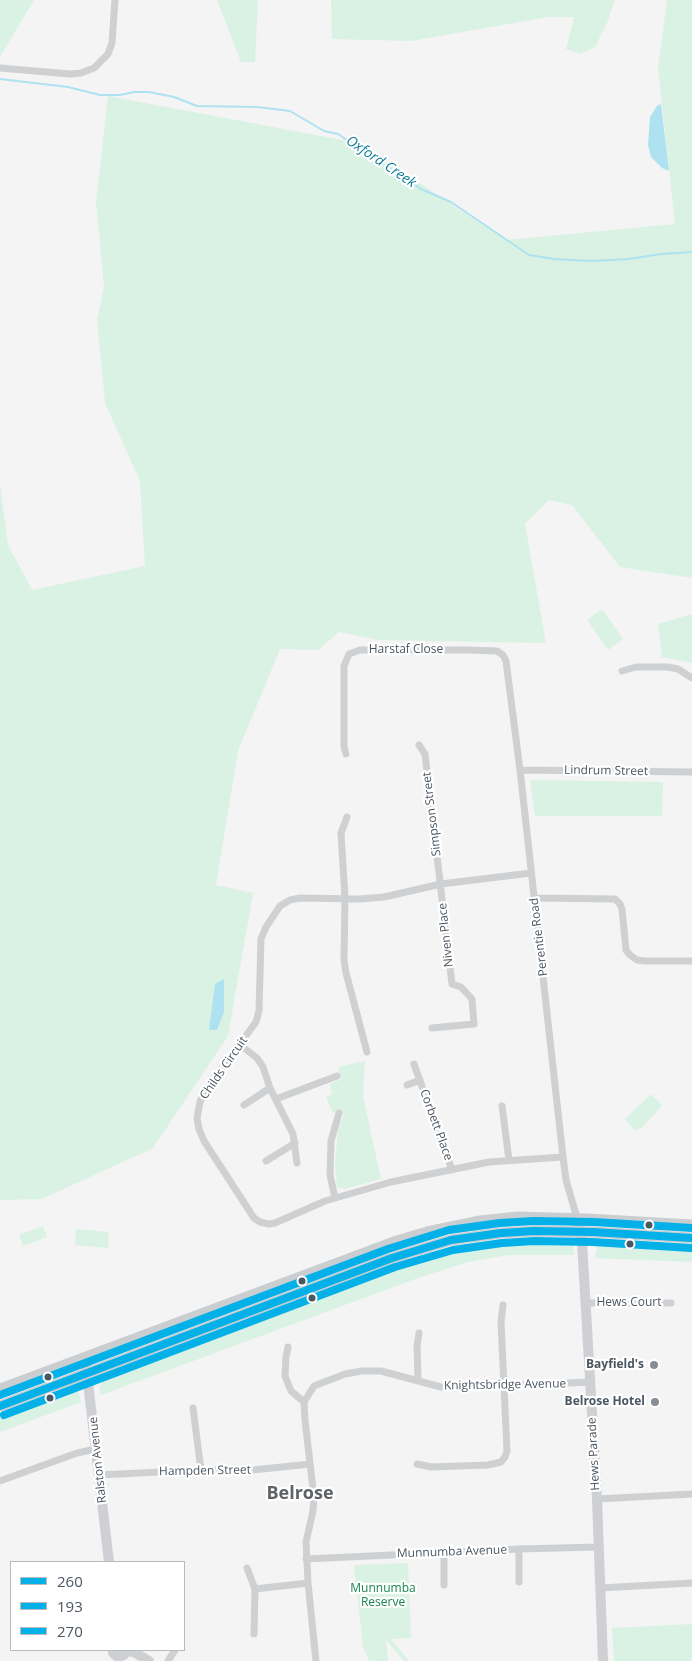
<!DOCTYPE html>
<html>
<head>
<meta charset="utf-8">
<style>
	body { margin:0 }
	#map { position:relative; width:692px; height:1661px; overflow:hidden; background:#f4f4f4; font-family:"Open Sans",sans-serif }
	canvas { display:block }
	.legend { position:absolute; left:10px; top:1561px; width:175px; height:90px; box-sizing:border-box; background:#fff; border:1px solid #b7bbc0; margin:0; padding:6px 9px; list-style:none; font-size:15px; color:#4a5661 }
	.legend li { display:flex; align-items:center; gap:10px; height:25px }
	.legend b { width:25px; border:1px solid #b7bbc0 }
</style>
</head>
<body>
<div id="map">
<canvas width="692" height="1661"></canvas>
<ul class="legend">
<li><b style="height:6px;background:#04b0e8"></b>260</li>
<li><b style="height:6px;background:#04b0e8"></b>193</li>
<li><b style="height:6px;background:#04b0e8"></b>270</li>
</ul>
</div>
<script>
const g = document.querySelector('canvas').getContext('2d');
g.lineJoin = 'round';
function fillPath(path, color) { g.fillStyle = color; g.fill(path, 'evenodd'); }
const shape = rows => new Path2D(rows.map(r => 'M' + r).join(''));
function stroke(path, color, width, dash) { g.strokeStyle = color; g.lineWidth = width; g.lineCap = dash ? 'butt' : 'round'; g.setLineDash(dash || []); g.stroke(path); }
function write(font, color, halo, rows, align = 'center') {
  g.font = font + ' "Open Sans",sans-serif'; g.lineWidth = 4.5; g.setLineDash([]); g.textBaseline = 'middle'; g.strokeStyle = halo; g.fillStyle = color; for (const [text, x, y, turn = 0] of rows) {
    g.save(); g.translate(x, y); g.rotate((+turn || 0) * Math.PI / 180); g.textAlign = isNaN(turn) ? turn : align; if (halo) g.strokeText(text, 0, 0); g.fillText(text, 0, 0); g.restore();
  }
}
const green = shape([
	[0,0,34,0,0,57],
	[217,0,258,0,255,62,241,62],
	[331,0,615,0,607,23,595,47,581,54,566,49,574,17,548,17,411,41,332,39],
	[667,0,692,0,692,578,620,567,572,505,549,500,525,524,546,643,378,640,339,632,318,650,280,649,238,751,216,885,253,893,228,1036,153,1148,42,1199,0,1200,0,485,8,545,32,590,145,566,140,481,105,403,97,320,104,286,96,203,108,96,358,143,506,240,675,224,658,68],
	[602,609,623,639,608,650,587,620],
	[692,614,692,663,662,657,658,624],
	[530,780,663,782,662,816,535,816],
	[365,1061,363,1096,381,1179,345,1189,337,1187,335,1163,338,1130,344,1114,337,1111,335,1113,332,1111,326,1097,332,1094,330,1084,341,1079,338,1067],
	[650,1095,652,1095,661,1104,661,1107,641,1129,639,1128,635,1131,625,1119],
	[43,1226,47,1237,23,1246,19,1235],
	[76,1229,109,1232,108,1248,75,1245],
	[558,1241,573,1244,574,1255,508,1255,468,1262,418,1278,101,1395,99,1387,105,1377,382,1274,455,1251,489,1245],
	[608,1243,692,1247,692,1262,595,1258,597,1247,601,1244],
	[73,1390,78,1390,81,1402,0,1432,0,1418],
	[408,1563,411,1638,391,1639,409,1661,404,1661,386,1640,388,1661,369,1661,363,1647,354,1565],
	[692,1624,692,1661,614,1661,612,1628]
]);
const water = shape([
	[661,104,669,171,662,168,651,157,648,145,650,117,657,106],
	[224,979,224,1012,217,1030,209,1030,215,984]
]);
const stream = shape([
	[0,79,68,87,100,95,120,95,134,92,149,92,174,97,197,106,257,107,290,111,324,131,338,134,421,189,451,202,529,255,554,259,591,261,629,259,661,254,692,252]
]);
const street = shape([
	[0,68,70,74,81,73,94,68,108,54,112,43,115,0],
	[622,671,636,667,668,667,678,669,692,678],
	[419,745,425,754,452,984,461,987,472,999,474,1024,432,1028],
	[346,754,344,747,344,666,349,654,360,650,469,650,497,651,503,655,506,661,520,770,563,1157,566,1180,577,1218],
	[520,770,692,772],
	[347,817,341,833,345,898,344,960,346,973,367,1052],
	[531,873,441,884,384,897,360,899,300,898,290,900,280,906,266,927,261,939,259,1011,256,1022,205,1091,200,1102,197,1118,199,1129,204,1141,254,1218,260,1222,269,1224,275,1223,325,1201,391,1182,489,1162,563,1157],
	[534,898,615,899,620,904,622,909,626,950,630,955,637,960,645,961,692,961],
	[240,1045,257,1058,263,1067,270,1088,293,1134,297,1163],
	[414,1064,452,1170],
	[407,1085,420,1080],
	[276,1099,337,1076],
	[244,1105,270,1088],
	[502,1106,509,1160],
	[266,1161,295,1143],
	[335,1198,330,1175,331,1141,339,1113],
	[586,1303,671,1303],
	[288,1347,286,1357,285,1376,291,1391,304,1402],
	[418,1380,417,1346,419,1333],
	[193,1408,201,1470],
	[417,1464,431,1467,488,1465,501,1462,505,1457,507,1451,501,1322,503,1305],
	[99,1475,201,1470,253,1470,310,1464],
	[0,1481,77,1453,96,1449],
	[597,1499,692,1494],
	[519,1549,519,1582],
	[306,1559,519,1549,598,1547],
	[247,1568,255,1589,254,1634],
	[444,1585,444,1552],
	[600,1588,692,1583],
	[255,1589,308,1583],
	[168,1661,175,1650],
	[316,1661,308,1583,306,1542,313,1511,314,1498,305,1420,304,1402,314,1386,345,1374,362,1371,381,1371,441,1387,455,1388,591,1382]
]);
const secondary = shape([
	[577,1218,582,1242,597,1499,603,1661],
	[85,1357,109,1562],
	[113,1650,113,1653,118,1657,124,1655,125,1650],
	[125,1651,134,1652,149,1661]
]);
const primary = shape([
	[0,1389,397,1241,427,1232,480,1221,518,1217,587,1219,692,1225],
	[0,1406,392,1258,451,1240,501,1233,534,1231,593,1232,692,1238]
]);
const bus1 = shape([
	[0,1406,392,1258,451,1240,501,1233,534,1231,593,1232,692,1238]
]);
const bus2 = shape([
	[4,1415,395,1267,453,1250,502,1243,534,1241,593,1242,691,1248]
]);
const bus3 = shape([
	[0,1395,388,1249,449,1230,500,1223,534,1221,594,1222,692,1228]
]);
const markers = [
	[649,1225,4.5,"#4a5661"],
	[630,1244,4.5,"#4a5661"],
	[302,1281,4.5,"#4a5661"],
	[312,1298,4.5,"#4a5661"],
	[654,1365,5,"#868d94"],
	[48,1377,4.5,"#4a5661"],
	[50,1398,4.5,"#4a5661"],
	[655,1402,5,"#868d94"]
];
const streetNames = [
	["Harstaf Close",406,650],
	["Lindrum Street",606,771,1],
	["Simpson Street",432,814,-97],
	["Niven Place",446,935,-96],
	["Perentie Road",539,937,-97],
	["Childs Circuit",224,1068,-55],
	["Corbett Place",436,1125,70],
	["Hews Court",629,1303],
	["Knightsbridge Avenue",505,1385,-1],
	["Hews Parade",594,1454,-93],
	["Ralston Avenue",98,1460,-96],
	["Hampden Street",205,1471,-1],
	["Munnumba Avenue",452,1552,-2]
];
const poiNames = [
	["Bayfield's",644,1365],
	["Belrose Hotel",645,1402]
];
const parkNames = [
	["Munnumba",383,1589],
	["Reserve",383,1603]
];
const waterNames = [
	["Oxford Creek",381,162,34]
];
const districtNames = [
	["Belrose",300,1494]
];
fillPath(green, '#d9f2e3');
fillPath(water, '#aee2f0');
stroke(stream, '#aee2f0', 2);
stroke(street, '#ced0d2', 7);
stroke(secondary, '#ced0d4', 10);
stroke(primary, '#caced1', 11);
stroke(bus1, '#04b0e8', 8);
stroke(bus2, '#04b0e8', 8);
stroke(bus3, '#04b0e8', 8);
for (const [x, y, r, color] of markers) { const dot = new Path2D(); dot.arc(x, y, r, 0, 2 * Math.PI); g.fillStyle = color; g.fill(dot); stroke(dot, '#fff', 2); }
write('12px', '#4a5661', '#fff', streetNames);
write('bold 12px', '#4a5661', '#fff', poiNames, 'right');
write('12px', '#17864f', '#fff', parkNames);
write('italic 14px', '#0c7c9b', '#fff', waterNames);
write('bold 18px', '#5f6368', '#fff', districtNames);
</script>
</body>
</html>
